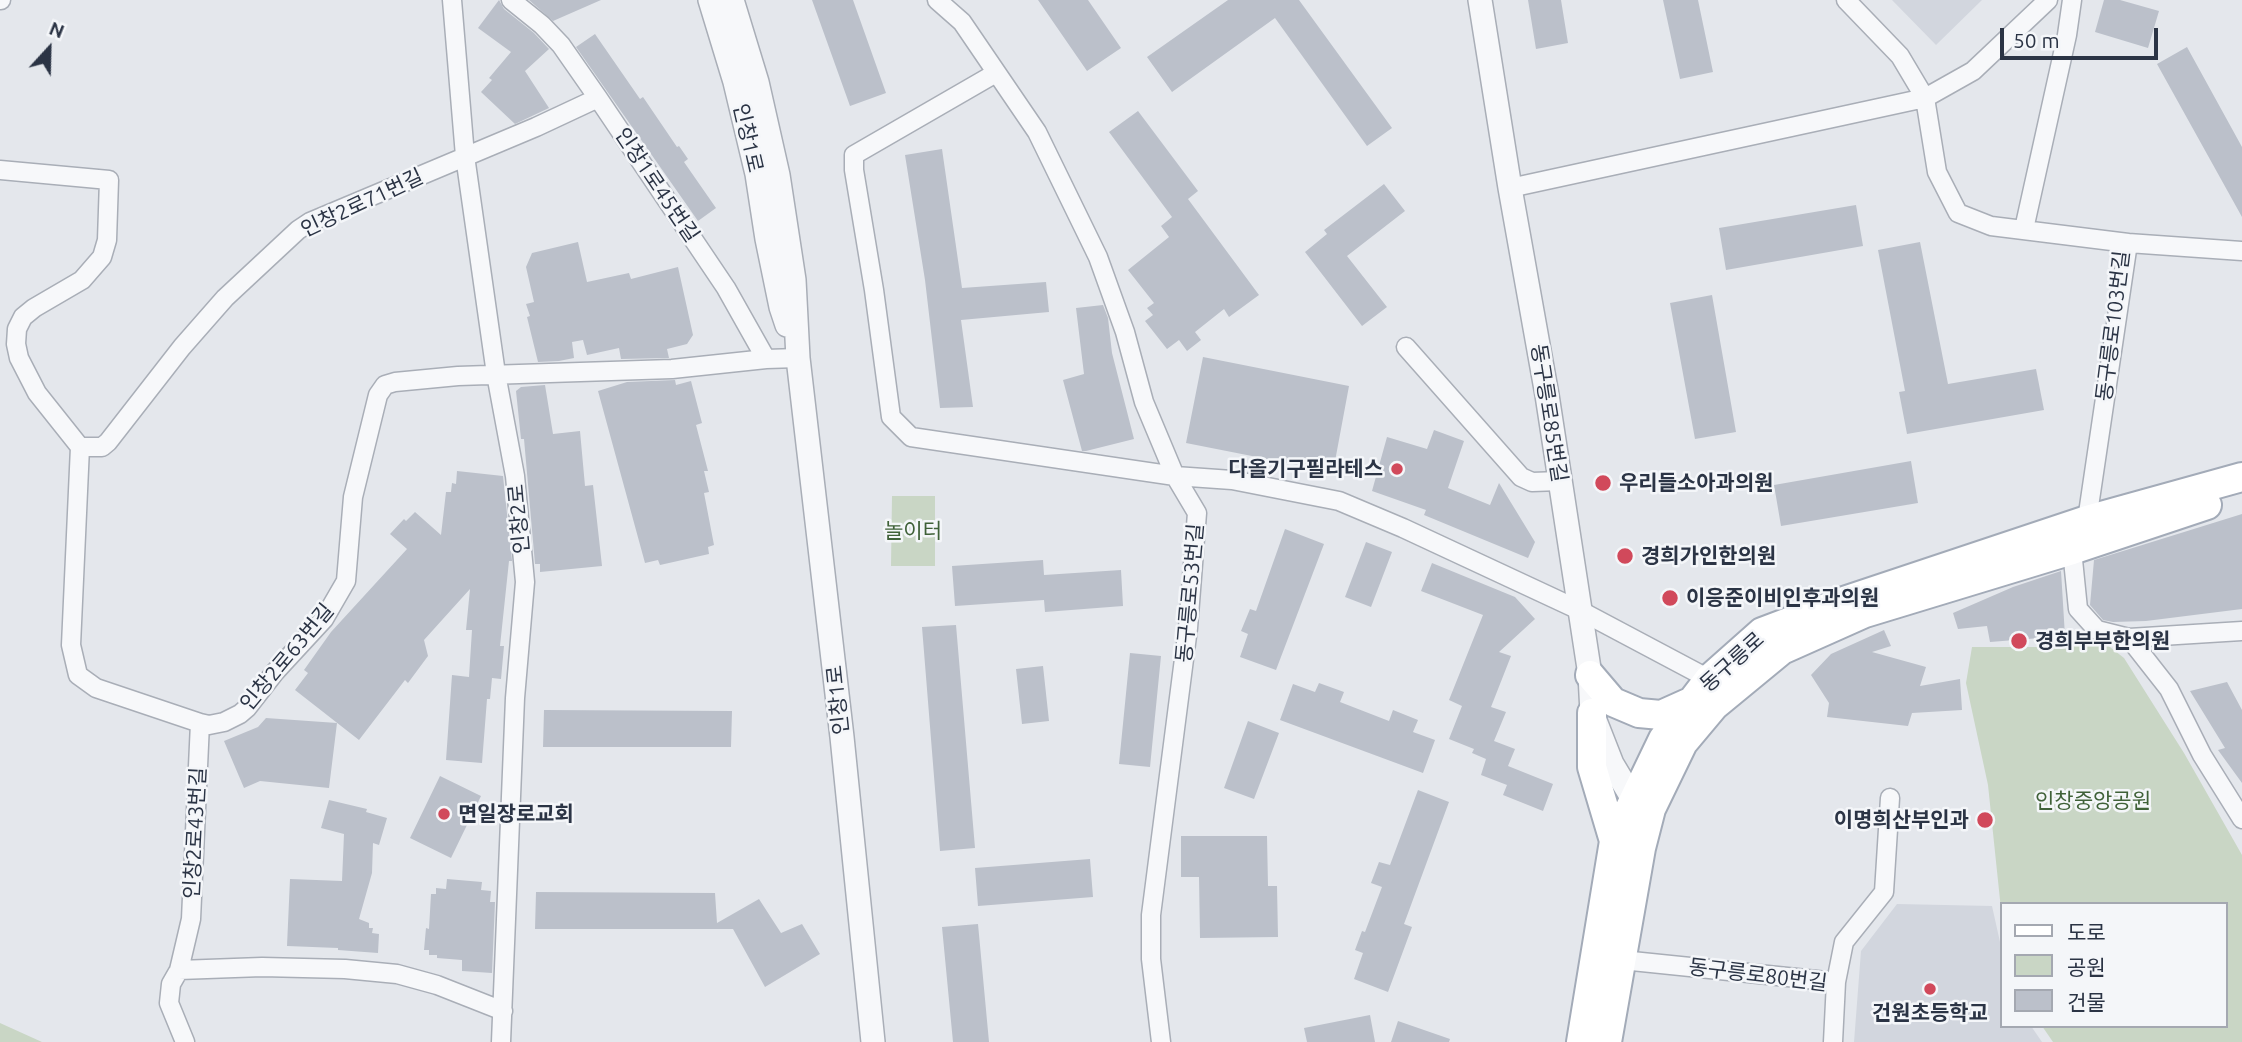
<!DOCTYPE html>
<html>
<head>
<meta charset="utf-8">
<style>
	body { margin:0 }
	#map { position:relative; width:2242px; height:1042px; overflow:hidden; background:#e4e7ec; font-family:Ubuntu,"Noto Sans KR",sans-serif }
	canvas { display:block }
	.legend { position:absolute; left:2000px; top:902px; width:228px; height:126px; box-sizing:border-box; background:#f4f6f9; border:2px solid #a4a8b1; margin:0; padding:9px 12px; list-style:none; font-size:21px; color:#2b3445 }
	.legend li { display:flex; align-items:center; gap:14px; height:35px }
	.legend b { width:35px; border:2px solid #a4a8b1 }
	.north { position:absolute; left:14px; top:14px; width:70px; height:70px; -webkit-text-stroke:5px #f4f6f9; paint-order:stroke; rotate:22deg; font-size:19px; font-weight:700; line-height:28px; text-align:center; color:#2b3445 }
	.north::after { content:''; display:block; margin:auto; width:24px; height:32px; background:#2b3445; clip-path:polygon(50% 0,100% 100%,50% 72%,0 100%) }
	.scale { position:absolute; left:2000px; top:28px; width:158px; height:32px; box-sizing:border-box; border:4px solid #2b3445; border-top:0; padding-left:9px; font-size:21px; line-height:24px; white-space:nowrap; color:#2b3445; -webkit-text-stroke:5px #f4f6f9; paint-order:stroke }
</style>
</head>
<body>
<div id="map">
<canvas width="2242" height="1042"></canvas>
<ul class="legend">
<li><b style="height:9px;background:#fff"></b>도로</li>
<li><b style="height:19px;background:#c9d6c5"></b>공원</li>
<li><b style="height:19px;background:#bbc0ca"></b>건물</li>
</ul>
<div class="north">N</div>
<div class="scale">50 m</div>
</div>
<script>
const g = document.querySelector('canvas').getContext('2d');
g.lineJoin = 'round';
function fillPath(path, color) { g.fillStyle = color; g.fill(path, 'evenodd'); }
const shape = rows => new Path2D(rows.map(r => 'M' + r).join(''));
function stroke(path, color, width, dash) { g.strokeStyle = color; g.lineWidth = width; g.lineCap = dash ? 'butt' : 'round'; g.setLineDash(dash || []); g.stroke(path); }
function write(font, color, halo, rows, align = 'center') {
  g.font = font + ' Ubuntu,"Noto Sans KR",sans-serif'; g.lineWidth = 5; g.setLineDash([]); g.textBaseline = 'middle'; g.strokeStyle = halo; g.fillStyle = color; for (const [text, x, y, turn = 0] of rows) {
    g.save(); g.translate(x, y); g.rotate((+turn || 0) * Math.PI / 180); g.textAlign = isNaN(turn) ? turn : align; if (halo) g.strokeText(text, 0, 0); g.fillText(text, 0, 0); g.restore();
  }
}
const built = shape([
	[1892,0,1982,0,1936,45],
	[1897,904,1992,906,2002,951,2002,1026,2031,1026,2042,1042,1854,1042,1861,951]
]);
const green = shape([
	[892,496,935,496,935,566,891,566],
	[2092,633,2124,658,2184,753,2242,855,2242,1042,2053,1042,2042,1026,2226,1026,2226,904,2002,904,2002,919,1988,785,1966,683,1972,647,2058,647],
	[0,1023,42,1042,0,1042]
]);
const building = shape([
	[499,0,504,9,534,33,549,49,525,71,549,108,515,124,481,92,492,80,489,78,511,52,478,28],
	[529,0,601,0,553,21],
	[812,0,853,0,886,93,850,106],
	[1038,0,1088,0,1121,48,1087,71],
	[1228,0,1299,0,1392,128,1367,146,1275,18,1172,92,1147,57],
	[1528,0,1561,0,1568,43,1536,49],
	[1663,0,1698,0,1713,72,1680,79],
	[2104,0,2120,0,2159,11,2148,48,2095,32],
	[595,34,640,99,643,97,677,147,679,146,688,159,684,162,716,208,698,221,576,47],
	[2187,47,2242,147,2242,217,2157,64],
	[1138,111,1198,191,1188,199,1259,295,1229,317,1224,309,1195,332,1201,340,1187,351,1179,340,1167,349,1145,321,1153,315,1147,308,1154,303,1128,270,1169,237,1161,226,1172,217,1109,132],
	[942,149,962,288,1046,282,1049,312,961,320,973,407,940,408,925,280,905,155],
	[1384,184,1405,211,1347,256,1387,307,1362,326,1305,252,1327,234,1324,230],
	[1856,205,1863,246,1726,270,1719,228],
	[578,242,587,282,629,273,631,279,678,267,693,335,687,344,667,349,669,358,621,359,619,348,587,355,583,340,572,342,574,358,559,361,538,362,527,317,530,316,526,304,534,302,526,267,532,253],
	[1920,242,1948,384,2036,369,2044,410,1907,434,1899,392,1905,391,1878,250],
	[1712,295,1736,432,1695,439,1670,303],
	[1103,305,1108,318,1112,353,1134,439,1086,451,1082,451,1063,380,1084,374,1076,308],
	[1203,357,1349,386,1333,472,1186,443],
	[675,380,676,385,691,381,702,423,696,425,708,471,704,471,709,492,704,493,714,545,708,547,709,554,660,565,658,560,645,563,598,391,627,382],
	[545,385,553,434,580,431,585,486,593,485,602,566,540,572,540,564,535,564,524,439,521,439,516,391,521,387],
	[1434,430,1464,441,1448,488,1490,505,1499,483,1535,542,1528,558,1424,515,1426,510,1372,491,1387,437,1427,449],
	[1911,461,1918,503,1781,526,1774,485],
	[457,471,503,476,512,561,509,561,500,646,504,646,501,679,492,678,490,699,487,699,482,763,446,760,452,675,469,677,472,630,466,630,470,589,424,640,428,656,408,683,405,680,359,740,295,690,308,673,304,670,331,632,407,549,390,534,404,519,406,521,415,512,441,535,446,492,451,492,452,483,456,484],
	[2242,514,2242,609,2146,621,2113,622,2103,620,2090,605,2094,560],
	[1285,529,1324,544,1276,670,1240,657,1248,634,1241,631,1250,609,1256,611],
	[1366,542,1392,552,1371,607,1345,597],
	[1043,560,1044,575,1121,570,1123,606,1045,612,1044,600,955,606,952,566],
	[1432,563,1515,597,1535,619,1499,652,1511,656,1491,707,1506,712,1494,741,1515,749,1508,766,1553,784,1543,811,1503,795,1507,785,1481,775,1486,759,1472,753,1474,749,1449,739,1462,706,1449,700,1483,615,1421,591],
	[2061,571,2065,636,1990,642,1987,626,1958,629,1953,613,2013,587],
	[956,625,975,848,940,851,922,627],
	[1884,630,1891,646,1872,652,1926,667,1920,686,1960,679,1962,710,1912,713,1908,726,1827,717,1829,703,1811,675,1831,654],
	[1130,653,1161,656,1150,767,1119,764],
	[1043,666,1049,721,1022,724,1016,669],
	[2227,682,2242,710,2242,783,2218,750,2225,748,2190,691],
	[1319,683,1344,692,1340,702,1389,721,1393,710,1418,720,1413,732,1435,740,1423,773,1280,720,1293,684,1315,692],
	[544,710,732,711,731,747,543,747],
	[266,718,337,723,329,788,260,781,244,788,224,741,258,727],
	[1248,721,1279,733,1254,799,1224,788],
	[440,776,481,796,451,858,410,838],
	[1418,790,1449,802,1404,924,1412,927,1388,992,1354,979,1363,953,1355,950,1362,931,1365,932,1382,887,1371,883,1379,862,1390,865],
	[329,800,367,809,366,812,387,818,379,845,373,843,372,873,359,919,369,923,369,928,373,928,372,933,379,934,378,953,338,950,338,948,287,946,290,879,342,881,344,834,321,828],
	[1181,836,1267,836,1268,886,1277,886,1278,937,1200,938,1199,877,1181,877],
	[1090,859,1093,897,978,906,975,868],
	[447,879,482,882,481,890,491,891,490,902,495,902,492,973,462,971,462,960,437,958,437,955,429,955,429,950,424,950,426,928,429,929,431,894,436,894,436,888,446,889],
	[536,892,715,893,717,923,759,899,781,933,802,924,820,954,765,987,733,929,535,929],
	[978,924,989,1042,953,1042,942,927],
	[1370,1015,1375,1042,1307,1042,1304,1028],
	[1398,1021,1450,1039,1449,1042,1391,1042]
]);
const minor = shape([
	[0,0,1,0],
	[452,0,465,156,496,374,515,476,525,582,515,698,501,1042],
	[511,0,542,25,561,45,598,98,726,288,766,359,798,358],
	[937,0,962,22,1037,132,1098,257,1125,332,1144,402,1175,476,1197,513,1188,628,1151,915,1151,959,1161,1042],
	[2048,0,1973,71,1925,98,1937,172,1958,213,1991,226,2128,243,2087,520],
	[996,73,854,155,854,170,874,290,891,417,911,437,1175,476,1232,480,1339,501,1403,528,1579,610,1709,679],
	[0,170,109,180,107,240,102,257,82,280,34,308,23,317,17,329,16,344,19,358,37,393,80,447],
	[1510,188,1925,98,1900,56,1846,0],
	[2024,229,2067,35,2072,0],
	[2128,243,2242,251],
	[1406,347,1521,477,1532,482,1560,481],
	[80,447,71,645,78,675,96,688,200,723,191,919,179,970,171,984,169,1003,185,1042],
	[80,447,102,447,108,442,182,347,225,298,298,230,310,222,536,127,598,98],
	[2072,550,2078,609,2097,630,2129,638,2242,631],
	[2129,638,2169,689,2202,755,2242,819],
	[200,723,209,725,224,722,240,714,247,708,275,672,324,619,346,581,353,497,378,395,385,385,395,382,458,376,672,369,766,359],
	[1622,960,1836,982,1833,1042],
	[179,970,262,967,345,969,397,974,437,985,503,1011],
	[1836,982,1844,942,1884,892,1890,798]
]);
const tertiary = shape([
	[710,0,735,82,757,174,767,239,781,307,787,325],
	[732,0,757,82,778,175,794,280,798,358,842,737,873,1042],
	[1480,0,1510,188,1547,395,1590,675,1592,713,1612,764,1633,799,1645,806]
]);
const primary = shape([
	[1590,675,1613,702,1639,713,1661,715,1690,702],
	[1592,713,1592,767,1614,841],
	[1581,1042,1614,841,1663,739,1709,679,1762,632,1844,601,2087,520,2242,477],
	[1607,1042,1641,848,1651,809,1683,743,1714,706,1782,650,1865,613,2072,550,2207,505]
]);
const markers = [
	[1397,469,7,"#d1495b"],
	[1603,483,9,"#d1495b"],
	[1625,556,9,"#d1495b"],
	[1670,598,9,"#d1495b"],
	[2019,641,9,"#d1495b"],
	[444,814,7,"#d1495b"],
	[1985,820,9,"#d1495b"],
	[1930,989,7,"#d1495b"]
];
const streetNames = [
	["인창1로",748,138,77],
	["인창1로45번길",657,185,56],
	["인창2로71번길",362,203,-25],
	["동구릉로103번길",2113,326,-83],
	["동구릉로85번길",1549,413,81],
	["인창2로",519,519,-95],
	["동구릉로53번길",1190,593,-85],
	["인창2로63번길",287,657,-50],
	["동구릉로",1732,662,-42],
	["인창1로",838,700,-96],
	["인창2로43번길",195,833,-87],
	["동구릉로80번길",1758,975,7]
];
const poiNames = [
	["다올기구필라테스",1383,469,"right"],
	["우리들소아과의원",1619,483],
	["경희가인한의원",1641,556],
	["이응준이비인후과의원",1686,598],
	["경희부부한의원",2035,641],
	["면일장로교회",458,814],
	["이명희산부인과",1969,820,"right"],
	["건원초등학교",1930,1013,"center"]
];
const parkNames = [
	["놀이터",913,531],
	["인창중앙공원",2093,801]
];
fillPath(built, '#d2d6de');
fillPath(green, '#c9d6c5');
fillPath(building, '#bbc0ca');
stroke(minor, '#a9aeb7', 21);
stroke(tertiary, '#a9aeb7', 26);
stroke(primary, '#a3abb8', 32);
stroke(minor, '#f7f8fa', 18);
stroke(tertiary, '#f7f8fa', 23);
stroke(primary, '#fff', 28);
for (const [x, y, r, color] of markers) { const dot = new Path2D(); dot.arc(x, y, r, 0, 2 * Math.PI); g.fillStyle = color; g.fill(dot); stroke(dot, '#f4f6f9', 2.5); }
write('21px', '#2b3445', '#f4f6f9', streetNames);
write('bold 21px', '#2b3445', '#f4f6f9', poiNames, 'left');
write('21px', '#3f6138', '#f4f6f9', parkNames);
</script>
</body>
</html>
